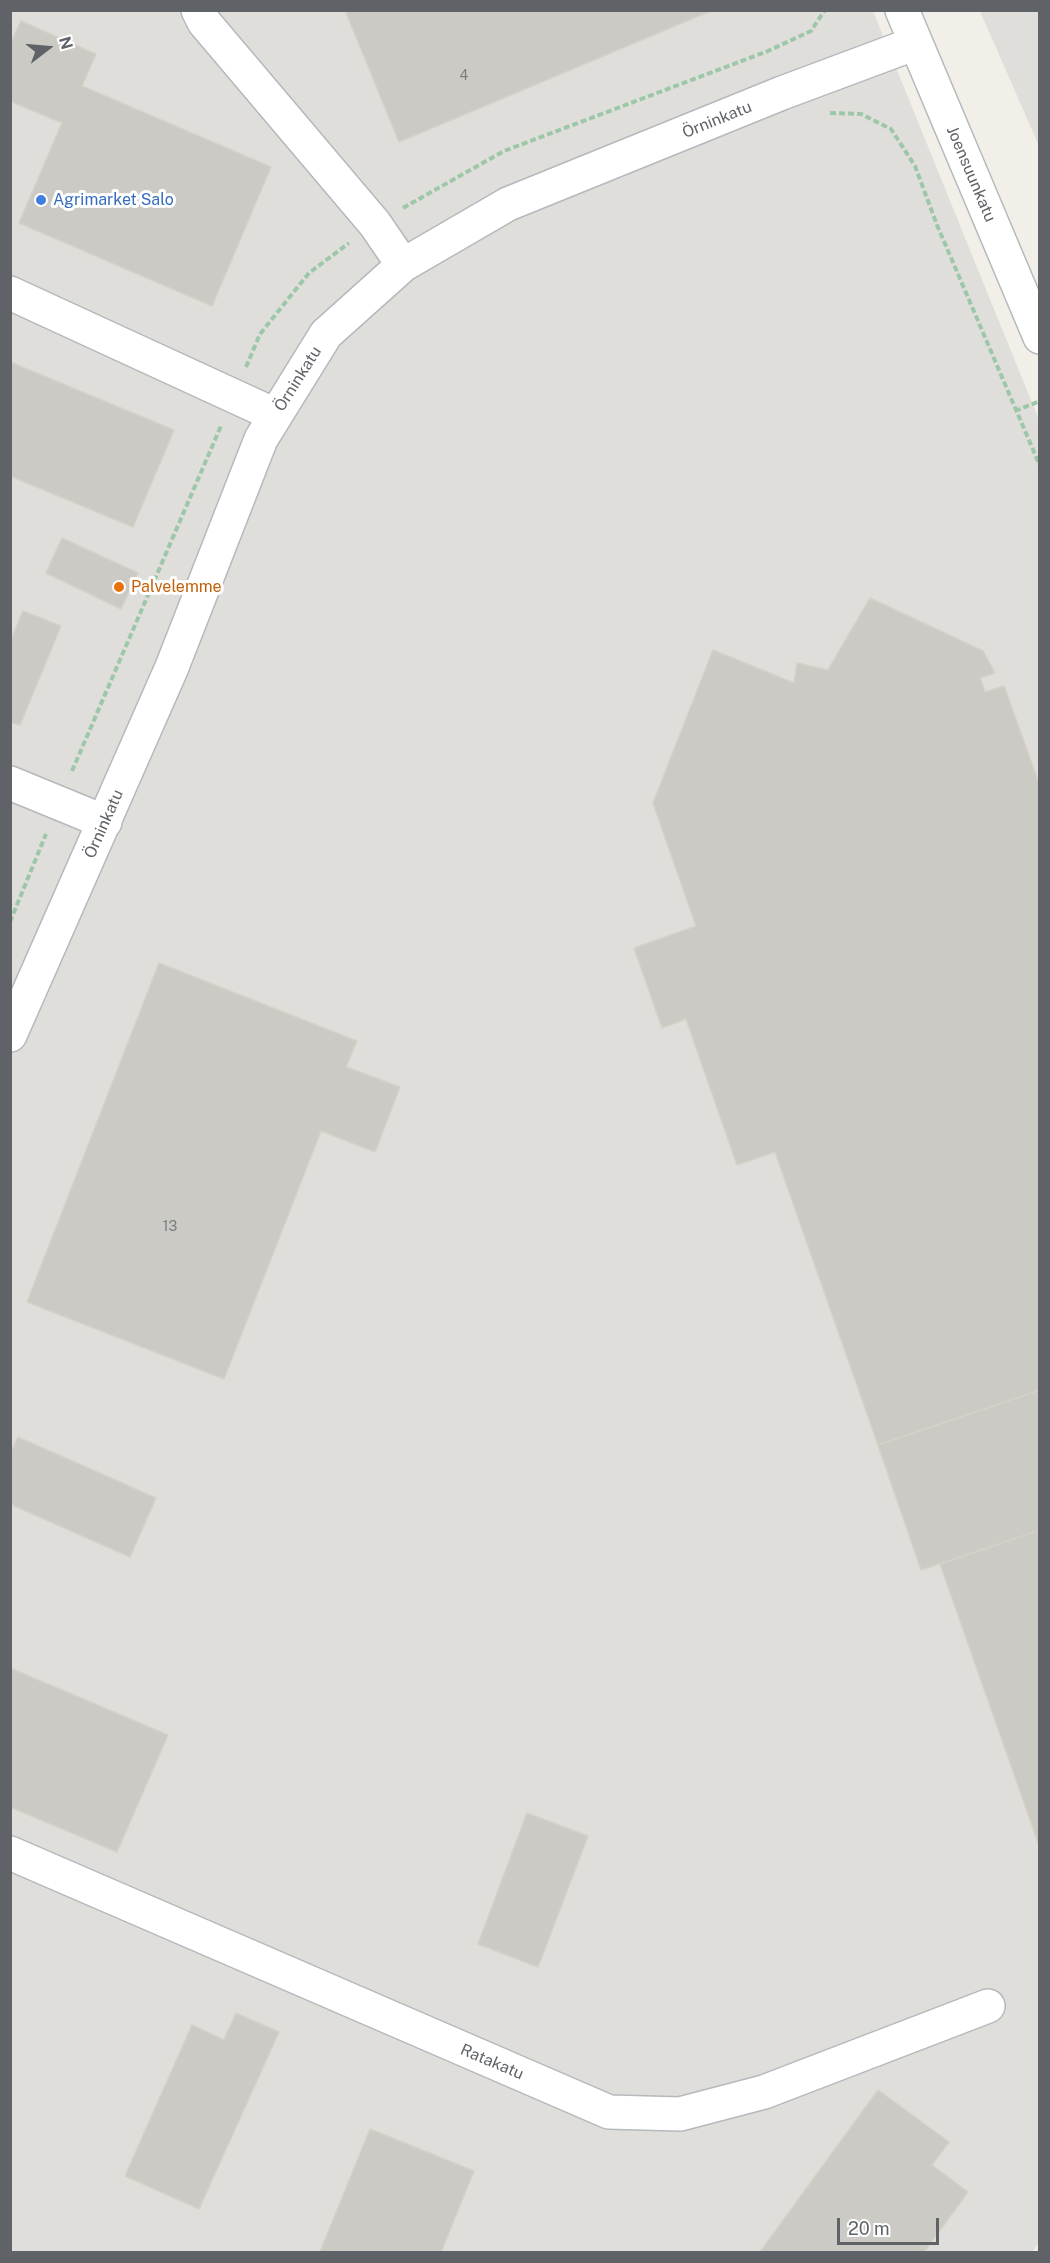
<!DOCTYPE html>
<html>
<head>
<meta charset="utf-8">
<style>
	body { margin:0 }
	#map { position:relative; width:1050px; height:2263px; overflow:hidden; background:#f1efe8; font-family:"Public Sans",sans-serif }
	canvas { display:block }
	.frame { position:absolute; inset:0; border:12px solid #5f6368; pointer-events:none }
	.north { position:absolute; left:18px; top:18px; width:60px; height:60px; -webkit-text-stroke:4px #fff; paint-order:stroke; rotate:74deg; font-size:16px; font-weight:700; line-height:24px; text-align:center; color:#5f6368 }
	.north::after { content:''; display:block; margin:auto; width:21px; height:27px; background:#5f6368; clip-path:polygon(50% 0,100% 100%,50% 72%,0 100%) }
	.scale { position:absolute; left:837px; top:2218px; width:102px; height:27px; box-sizing:border-box; border:3px solid #5f6368; border-top:0; padding-left:8px; font-size:18px; line-height:21px; white-space:nowrap; color:#5f6368; -webkit-text-stroke:4px #fff; paint-order:stroke }
</style>
</head>
<body>
<div id="map">
<canvas width="1050" height="2263"></canvas>
<div class="frame"></div>
<div class="north">N</div>
<div class="scale">20 m</div>
</div>
<script>
const g = document.querySelector('canvas').getContext('2d');
g.lineJoin = 'round';
function fillPath(path, color) { g.fillStyle = color; g.fill(path, 'evenodd'); }
const shape = rows => new Path2D(rows.map(r => 'M' + r).join(''));
function stroke(path, color, width, dash) { g.strokeStyle = color; g.lineWidth = width; g.lineCap = dash ? 'butt' : 'round'; g.setLineDash(dash || []); g.stroke(path); }
function write(font, color, halo, rows, align = 'center') {
  g.font = font + ' "Public Sans",sans-serif'; g.lineWidth = 6; g.setLineDash([]); g.textBaseline = 'middle'; g.strokeStyle = halo; g.fillStyle = color; for (const [text, x, y, turn = 0] of rows) {
    g.save(); g.translate(x, y); g.rotate((+turn || 0) * Math.PI / 180); g.textAlign = isNaN(turn) ? turn : align; if (halo) g.strokeText(text, 0, 0); g.fillText(text, 0, 0); g.restore();
  }
}
const industrial = shape([
	[11,11,873,11,1039,420,1039,2243,1032,2252,11,2252],
	[980,11,1039,11,1039,146]
]);
const building = shape([
	[345,10,713,10,399,142,345,10],
	[21,21,96,54,82,86,271,167,212,306,19,223,62,123,10,101,10,44,21,21],
	[10,362,174,430,133,527,10,476,10,362],
	[62,538,138,573,121,609,46,573,62,538],
	[870,598,983,651,995,673,980,678,985,692,1004,686,1040,786,1040,1390,878,1445,775,1152,737,1165,686,1019,662,1028,634,948,696,926,653,803,713,650,794,683,797,663,828,670,870,598],
	[23,611,61,626,20,725,10,722,10,642,23,611],
	[159,963,357,1041,346,1067,400,1087,375,1152,321,1131,224,1379,27,1302,159,963],
	[1040,1390,1040,1530,921,1570,878,1445,1040,1390],
	[18,1437,156,1498,130,1557,10,1504,10,1454,18,1437],
	[1040,1530,1040,1848,940,1564,1040,1530],
	[10,1668,168,1735,117,1852,10,1807,10,1668],
	[527,1813,588,1836,538,1967,478,1944,527,1813],
	[236,2013,279,2032,199,2209,125,2176,192,2025,224,2040,236,2013],
	[878,2090,949,2142,932,2165,968,2192,924,2252,760,2252,878,2090],
	[370,2129,474,2171,441,2252,320,2252,370,2129]
]);
const path = shape([
	[830,113,861,114,891,129,915,166,937,225,1040,466],
	[403,208,504,151,768,51,811,31,825,10],
	[246,367,260,334,309,273,349,243],
	[1015,411,1040,401],
	[72,771,221,426],
	[10,922,46,834]
]);
const minor = shape([
	[198,10,204,22,375,224,403,265],
	[902,10,1040,337],
	[10,293,275,415],
	[10,783,105,822],
	[10,1035,172,667,261,439,326,334,403,265,508,204,782,93,916,43],
	[10,1853,609,2112,680,2114,764,2092,988,2006]
]);
const markers = [
	[41,200,6,"#3f7fe0"],
	[119,587,6,"#e8710a"]
];
const numberNames = [
	["4",464,76],
	["13",170,1227]
];
const streetNames = [
	["Örninkatu",717,120,-22],
	["Joensuunkatu",971,174,67],
	["Örninkatu",298,379,-58],
	["Örninkatu",104,824,-66],
	["Ratakatu",492,2062,23]
];
const shopNames = [
	["Agrimarket Salo",53,200]
];
const foodNames = [
	["Palvelemme",131,587]
];
fillPath(industrial, '#e0deda');
fillPath(building, '#cccac5');
stroke(building, '#d6d1c6', 1.5);
stroke(minor, '#b5b8bc', 36);
stroke(path, '#9cc7a9', 4, [6, 3]);
stroke(minor, '#fff', 33);
for (const [x, y, r, color] of markers) { const dot = new Path2D(); dot.arc(x, y, r, 0, 2 * Math.PI); g.fillStyle = color; g.fill(dot); stroke(dot, '#fff', 2); }
write('14px', '#7a7d7f', null, numberNames);
write('16px', '#5f6368', '#fff', streetNames);
write('16px', '#366cbe', '#fff', shopNames, 'left');
write('16px', '#c56008', '#fff', foodNames, 'left');
</script>
</body>
</html>
